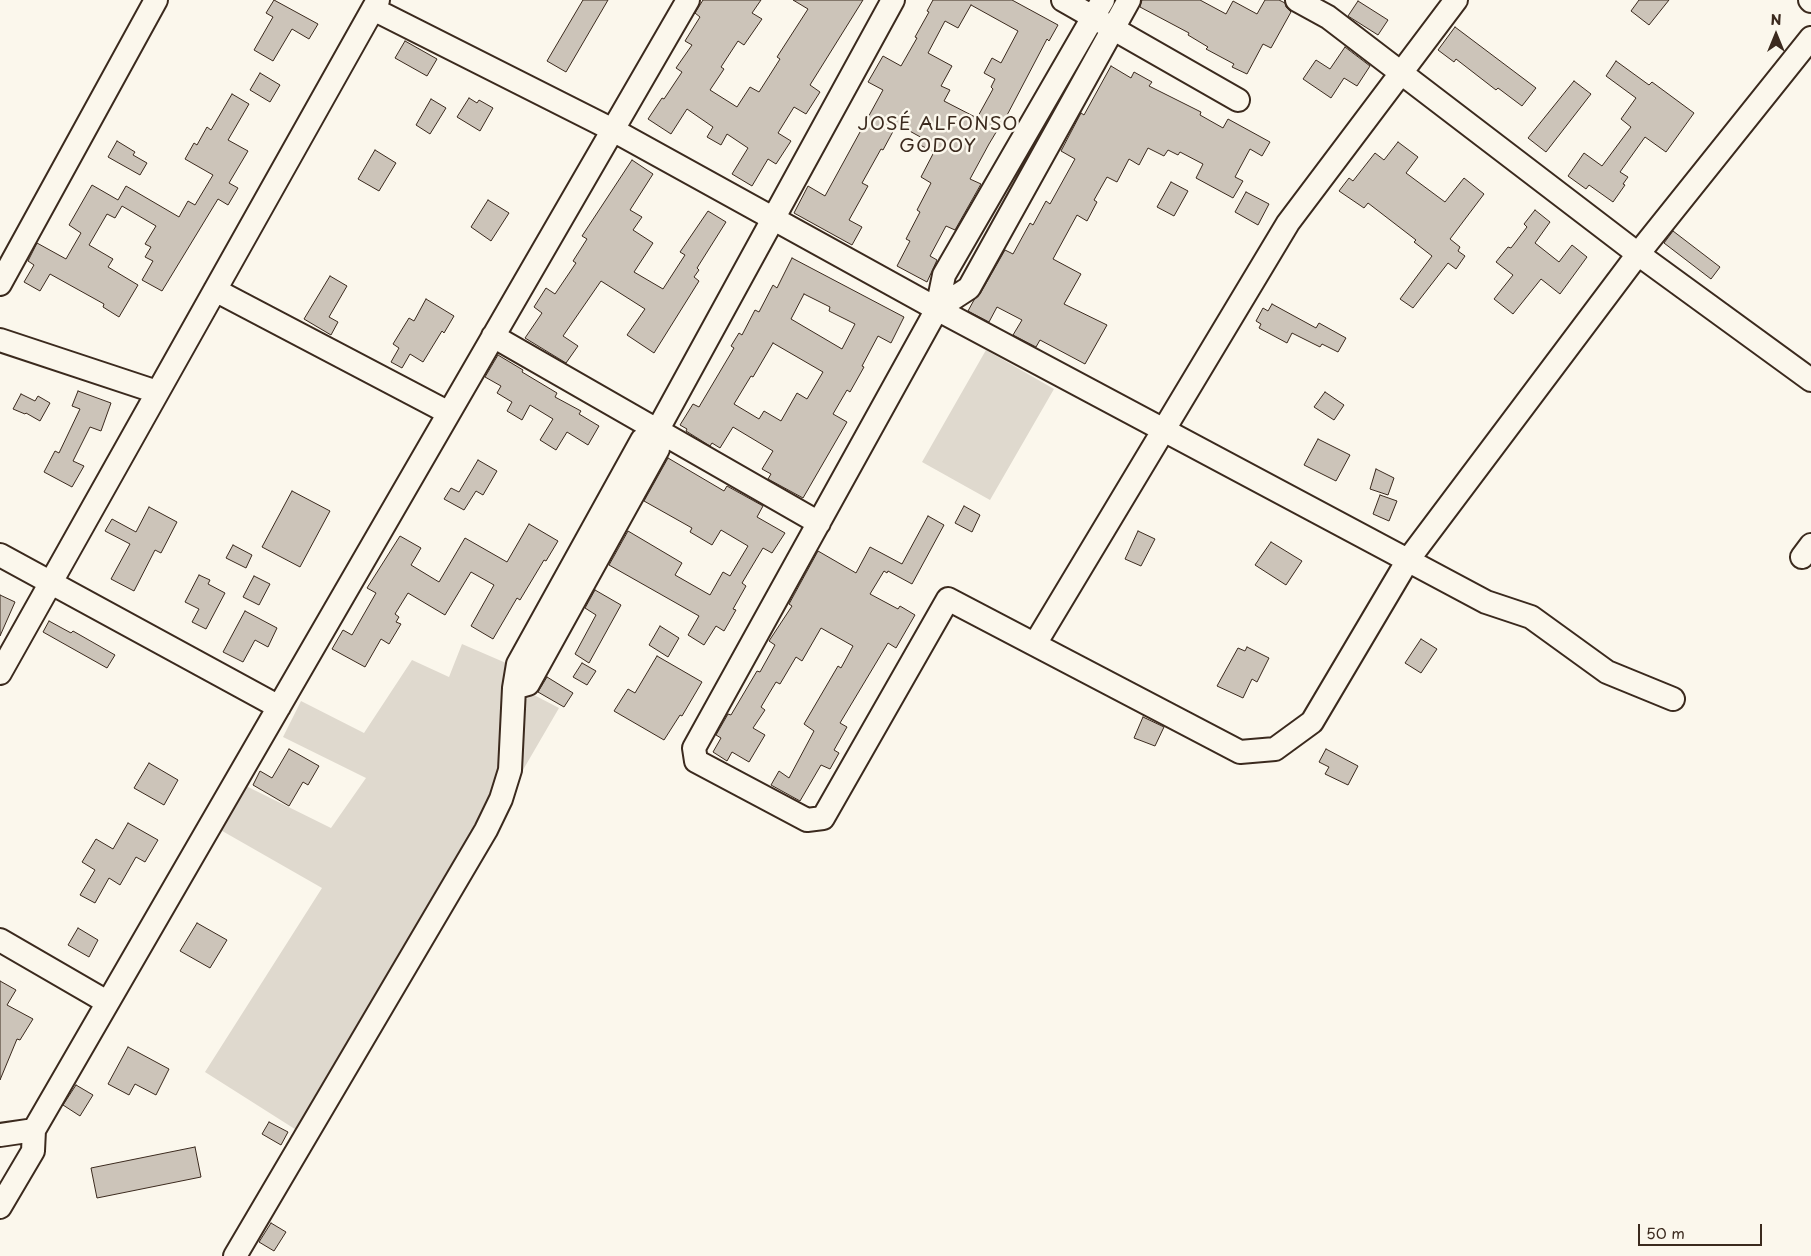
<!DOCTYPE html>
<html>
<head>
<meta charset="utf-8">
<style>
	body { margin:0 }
	#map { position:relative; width:1811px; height:1256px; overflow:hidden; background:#fbf7ec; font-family:"Playpen Sans",sans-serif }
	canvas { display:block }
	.north { position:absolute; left:1751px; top:10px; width:50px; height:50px; -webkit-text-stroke:4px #fbf7ec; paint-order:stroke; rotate:0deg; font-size:14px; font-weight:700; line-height:20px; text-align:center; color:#3b2a1e }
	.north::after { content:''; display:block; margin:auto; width:18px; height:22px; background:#3b2a1e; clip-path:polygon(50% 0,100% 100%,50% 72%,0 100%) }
	.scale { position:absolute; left:1638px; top:1224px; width:124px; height:22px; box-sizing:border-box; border:2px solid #3b2a1e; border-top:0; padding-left:6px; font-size:15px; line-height:18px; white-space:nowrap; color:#3b2a1e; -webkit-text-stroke:4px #fbf7ec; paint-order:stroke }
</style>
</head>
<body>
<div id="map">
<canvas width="1811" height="1256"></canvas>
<div class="north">N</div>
<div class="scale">50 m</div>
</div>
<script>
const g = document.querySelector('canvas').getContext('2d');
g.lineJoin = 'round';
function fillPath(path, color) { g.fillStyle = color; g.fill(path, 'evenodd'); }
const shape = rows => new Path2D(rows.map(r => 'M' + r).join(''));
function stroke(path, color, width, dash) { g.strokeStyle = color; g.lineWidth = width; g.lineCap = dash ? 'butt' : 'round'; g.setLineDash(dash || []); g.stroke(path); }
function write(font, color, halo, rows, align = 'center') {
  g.font = font + ' "Playpen Sans",sans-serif'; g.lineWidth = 5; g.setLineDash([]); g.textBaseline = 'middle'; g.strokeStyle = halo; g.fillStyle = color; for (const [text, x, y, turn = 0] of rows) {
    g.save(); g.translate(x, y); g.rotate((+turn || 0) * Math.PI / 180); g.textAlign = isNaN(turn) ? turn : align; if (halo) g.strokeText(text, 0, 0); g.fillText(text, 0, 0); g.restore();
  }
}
const green = shape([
	[986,350,1054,389,990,500,922,462],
	[462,644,506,663,505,694,520,702,534,695,559,708,309,1138,205,1072,322,888,217,828,244,785,331,828,366,778,283,737,301,701,364,733,412,660,449,677]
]);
const building = shape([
	[274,0,318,24,309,39,292,29,273,61,254,50,273,17,266,13,274,0],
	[583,0,608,0,566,72,547,61,583,0],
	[703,0,761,0,752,13,762,19,744,45,738,41,721,67,724,69,710,90,737,107,750,87,759,92,780,59,777,57,808,9,793,0,863,0,810,85,820,92,806,114,794,107,778,133,791,141,776,164,768,159,752,186,732,174,748,148,727,134,721,145,707,137,713,127,687,109,671,134,648,119,662,98,664,99,682,72,676,68,692,45,685,41,700,17,695,13,703,0],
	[933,0,1012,0,1058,25,1049,41,1047,39,1005,119,1004,119,989,144,970,179,981,184,955,230,946,226,930,256,937,260,927,282,897,266,910,241,906,239,920,212,917,210,931,183,921,177,934,152,920,145,924,139,897,124,883,150,881,149,862,183,868,186,849,220,862,227,852,245,794,213,808,186,825,196,883,90,868,82,883,56,901,66,917,38,915,37,929,12,927,11,933,0],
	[971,5,1018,31,1001,63,992,58,984,73,995,79,991,87,993,89,977,118,944,101,950,90,941,86,952,66,928,53,945,21,958,28,971,5],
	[1142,0,1200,0,1226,14,1233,1,1257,14,1265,0,1279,0,1285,3,1286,7,1291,12,1271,48,1263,44,1247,74,1232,67,1234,64,1206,49,1208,47,1188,35,1189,33,1140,7,1142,0],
	[1639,0,1669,0,1649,25,1631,11,1639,0],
	[1358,1,1388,20,1378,35,1348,16,1358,1],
	[1455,27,1536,88,1522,106,1498,88,1496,90,1456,59,1454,62,1438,50,1455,27],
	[405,41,437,59,427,76,395,58,405,41],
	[1345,47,1370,66,1357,86,1344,78,1331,98,1303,79,1316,60,1330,69,1345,47],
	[1616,61,1649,85,1652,82,1694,113,1666,152,1645,137,1620,172,1628,177,1623,184,1625,185,1613,202,1589,185,1586,189,1568,176,1584,153,1602,166,1631,127,1621,119,1636,98,1606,76,1616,61],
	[1111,66,1131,78,1134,72,1152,82,1149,86,1201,112,1200,115,1223,128,1228,119,1270,142,1262,156,1250,149,1235,177,1243,181,1233,198,1196,178,1203,164,1180,152,1178,155,1168,150,1164,156,1148,148,1139,165,1129,159,1117,182,1107,177,1094,200,1097,202,1087,221,1077,215,1053,259,1081,274,1064,304,1107,325,1085,364,1040,340,1036,347,1013,335,1022,320,997,307,989,322,968,311,974,300,980,294,1005,250,1013,254,1030,223,1033,225,1046,201,1050,204,1075,159,1061,151,1081,113,1084,115,1111,66],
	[260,73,280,85,270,102,250,90,260,73],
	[1574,81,1591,94,1546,152,1528,138,1574,81],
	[232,94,249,104,228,140,248,151,229,183,238,188,228,205,218,199,162,291,142,280,153,261,145,257,151,247,145,244,156,226,122,206,115,218,107,214,89,245,113,259,108,267,138,285,119,317,103,307,104,304,50,274,40,291,24,282,34,265,28,261,37,243,66,259,81,233,69,225,92,185,118,200,126,186,179,217,188,201,195,205,213,175,185,159,194,143,197,145,207,127,211,130,232,94],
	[469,98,477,103,479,100,493,108,480,131,457,117,469,98],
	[431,99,446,108,430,134,416,125,431,99],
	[117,141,135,152,133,155,147,163,140,175,108,157,117,141],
	[1398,142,1418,157,1406,173,1445,202,1464,178,1484,194,1450,239,1460,247,1458,251,1465,256,1456,269,1448,263,1413,308,1400,299,1432,256,1414,242,1416,240,1368,203,1364,208,1339,191,1349,178,1353,181,1375,153,1384,160,1398,142],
	[375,150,396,163,379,191,358,179,375,150],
	[632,160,653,174,630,210,642,217,633,230,653,243,634,272,663,289,685,255,680,252,708,211,726,222,697,268,699,270,694,277,699,281,654,353,627,335,645,309,601,281,563,336,578,346,566,363,525,338,542,313,534,307,546,288,555,294,576,263,573,261,587,239,582,236,632,160],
	[1171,182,1188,191,1174,216,1157,207,1171,182],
	[1246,192,1269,204,1258,225,1235,212,1246,192],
	[488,200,509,213,491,241,471,227,488,200],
	[1535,210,1550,222,1535,243,1559,262,1572,245,1587,257,1560,294,1541,279,1513,314,1494,299,1513,275,1496,262,1508,247,1511,248,1527,227,1524,224,1535,210],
	[1673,231,1720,267,1711,279,1664,243,1673,231],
	[792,258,904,317,891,343,878,336,862,366,864,367,850,392,847,390,833,414,847,422,803,498,768,479,771,474,762,469,773,451,733,427,720,448,712,443,710,446,686,431,687,429,680,425,693,404,699,407,734,348,731,346,739,333,742,335,755,310,759,312,773,285,777,288,792,258],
	[804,294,830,307,829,311,855,324,842,349,791,319,804,294],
	[773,343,823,372,807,399,797,393,781,421,764,411,759,419,734,404,751,376,753,377,773,343],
	[330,276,347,286,329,317,338,322,331,335,304,319,330,276],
	[426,299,454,316,444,333,442,331,423,362,410,354,402,368,391,362,399,348,393,344,409,318,414,321,426,299],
	[1272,304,1316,328,1319,323,1346,338,1338,352,1322,344,1320,347,1292,333,1287,343,1259,328,1261,324,1256,321,1263,308,1268,311,1272,304],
	[498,355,523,370,522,372,557,393,555,397,581,411,579,414,599,426,588,445,567,432,556,450,540,440,553,419,530,405,522,420,507,411,512,402,497,393,501,386,485,377,498,355],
	[78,391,111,403,101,431,90,427,73,461,84,466,72,487,44,472,55,451,59,453,80,409,72,406,78,391],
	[1325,392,1344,405,1334,420,1314,407,1325,392],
	[21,394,35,401,38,396,50,403,40,421,26,413,25,414,13,409,21,394],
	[1318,439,1350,455,1336,481,1304,465,1318,439],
	[668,458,724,491,727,486,763,506,757,517,785,533,772,553,763,548,742,583,746,586,733,609,736,610,724,631,716,626,704,645,688,635,699,616,609,565,628,531,682,563,675,575,710,595,723,572,730,576,748,546,721,530,712,545,690,532,692,528,644,501,668,458],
	[478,460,497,471,483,495,476,491,464,510,444,499,451,488,459,492,478,460],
	[1376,469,1394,478,1388,495,1370,489,1376,469],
	[292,491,330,511,300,567,262,547,292,491],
	[1380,495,1397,501,1389,521,1373,514,1380,495],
	[964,506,980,515,972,532,955,523,964,506],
	[149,507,177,522,161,553,155,550,134,591,111,579,130,544,105,531,112,519,136,532,149,507],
	[928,516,944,525,912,584,888,571,887,573,884,571,870,594,898,609,900,606,915,615,896,648,888,643,840,723,847,727,834,750,839,753,830,769,821,765,800,801,771,785,779,771,789,778,814,731,804,724,838,666,841,668,853,646,821,628,802,661,796,657,780,684,776,682,761,707,765,710,753,728,765,735,749,762,732,752,727,761,713,752,721,738,716,735,728,714,731,715,757,671,760,672,775,645,769,641,792,606,789,604,818,551,856,573,870,547,902,564,928,516],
	[529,524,558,541,546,561,544,560,520,600,517,598,493,639,471,626,494,585,471,572,445,615,408,593,395,614,399,617,396,622,401,624,389,644,381,639,365,667,332,649,343,630,352,635,376,593,367,588,400,536,421,548,411,565,439,582,465,538,507,562,529,524],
	[1138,531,1155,539,1141,566,1125,559,1138,531],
	[1271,542,1302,561,1286,585,1255,565,1271,542],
	[233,545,252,555,246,568,226,558,233,545],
	[199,575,210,580,208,584,225,593,206,629,192,622,199,609,185,602,199,575],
	[254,576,270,584,259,605,243,597,254,576],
	[595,590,621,605,589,663,575,654,596,615,585,608,595,590],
	[0,595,15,602,0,636,0,595],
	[245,611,277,628,268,647,255,640,243,662,223,652,245,611],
	[49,621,71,633,73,631,115,655,107,668,43,632,49,621],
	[660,626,679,638,668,657,649,645,660,626],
	[1421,639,1437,649,1421,673,1405,663,1421,639],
	[1247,647,1269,658,1257,682,1252,679,1243,698,1217,686,1238,648,1245,651,1247,647],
	[657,656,702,682,682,716,680,715,664,740,614,711,628,689,635,693,657,656],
	[582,663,596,671,587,685,573,677,582,663],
	[547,677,573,693,564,707,538,692,547,677],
	[1143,717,1164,727,1155,746,1134,738,1143,717],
	[289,749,319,766,308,785,303,782,289,806,253,785,260,771,272,778,289,749],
	[1326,749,1358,766,1348,785,1325,774,1329,767,1319,762,1326,749],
	[149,763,178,780,164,805,134,788,149,763],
	[128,823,158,840,145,862,136,857,120,885,109,878,95,903,80,895,95,870,82,862,96,839,113,849,128,823],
	[197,923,227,940,210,968,180,951,197,923],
	[78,928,98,940,89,957,68,945,78,928],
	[0,981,16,990,7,1005,33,1019,20,1040,17,1039,0,1080,0,981],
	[128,1047,169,1069,156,1095,135,1084,129,1095,108,1084,128,1047],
	[76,1085,93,1095,80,1116,63,1105,76,1085],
	[269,1122,288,1132,281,1145,262,1134,269,1122],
	[195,1147,201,1177,97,1198,91,1168,195,1147],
	[271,1223,286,1232,274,1251,259,1242,271,1223]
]);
const minor = shape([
	[1063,0,1238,100],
	[1103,0,944,275,937,309,694,748,696,761,807,820,823,818,948,599,1240,752,1275,749,1312,722,1408,560,1638,254,1811,38],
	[1297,0,1328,17,1638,254,1811,380],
	[1810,0,1811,1],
	[373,9,613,130,937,309,1486,602,1531,617,1607,672,1673,699],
	[0,284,156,0],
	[215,290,449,413],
	[937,309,969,288,1129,0],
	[493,336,819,523],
	[0,340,157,392],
	[0,555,279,707],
	[1802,557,1811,545],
	[1035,644,1288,223,1456,0],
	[0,673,378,0],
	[514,688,528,684,658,449,657,431,893,0],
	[0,940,107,1002],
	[0,1135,34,1130],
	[0,1207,33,1151,34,1130,688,0],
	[235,1256,486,830,501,799,510,770,514,688,518,664,642,440,657,431]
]);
const neighbourhoodNames = [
	["JOSÉ ALFONSO",938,125],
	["GODOY",938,147]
];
fillPath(green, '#dfd9ce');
fillPath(building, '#ccc4b9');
stroke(building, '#3b2a1e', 1);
stroke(minor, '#3b2a1e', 26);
stroke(minor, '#fbf7ec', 22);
g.letterSpacing = '1px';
write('19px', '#3b2a1e', '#fbf7ec', neighbourhoodNames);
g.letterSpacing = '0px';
</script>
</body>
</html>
